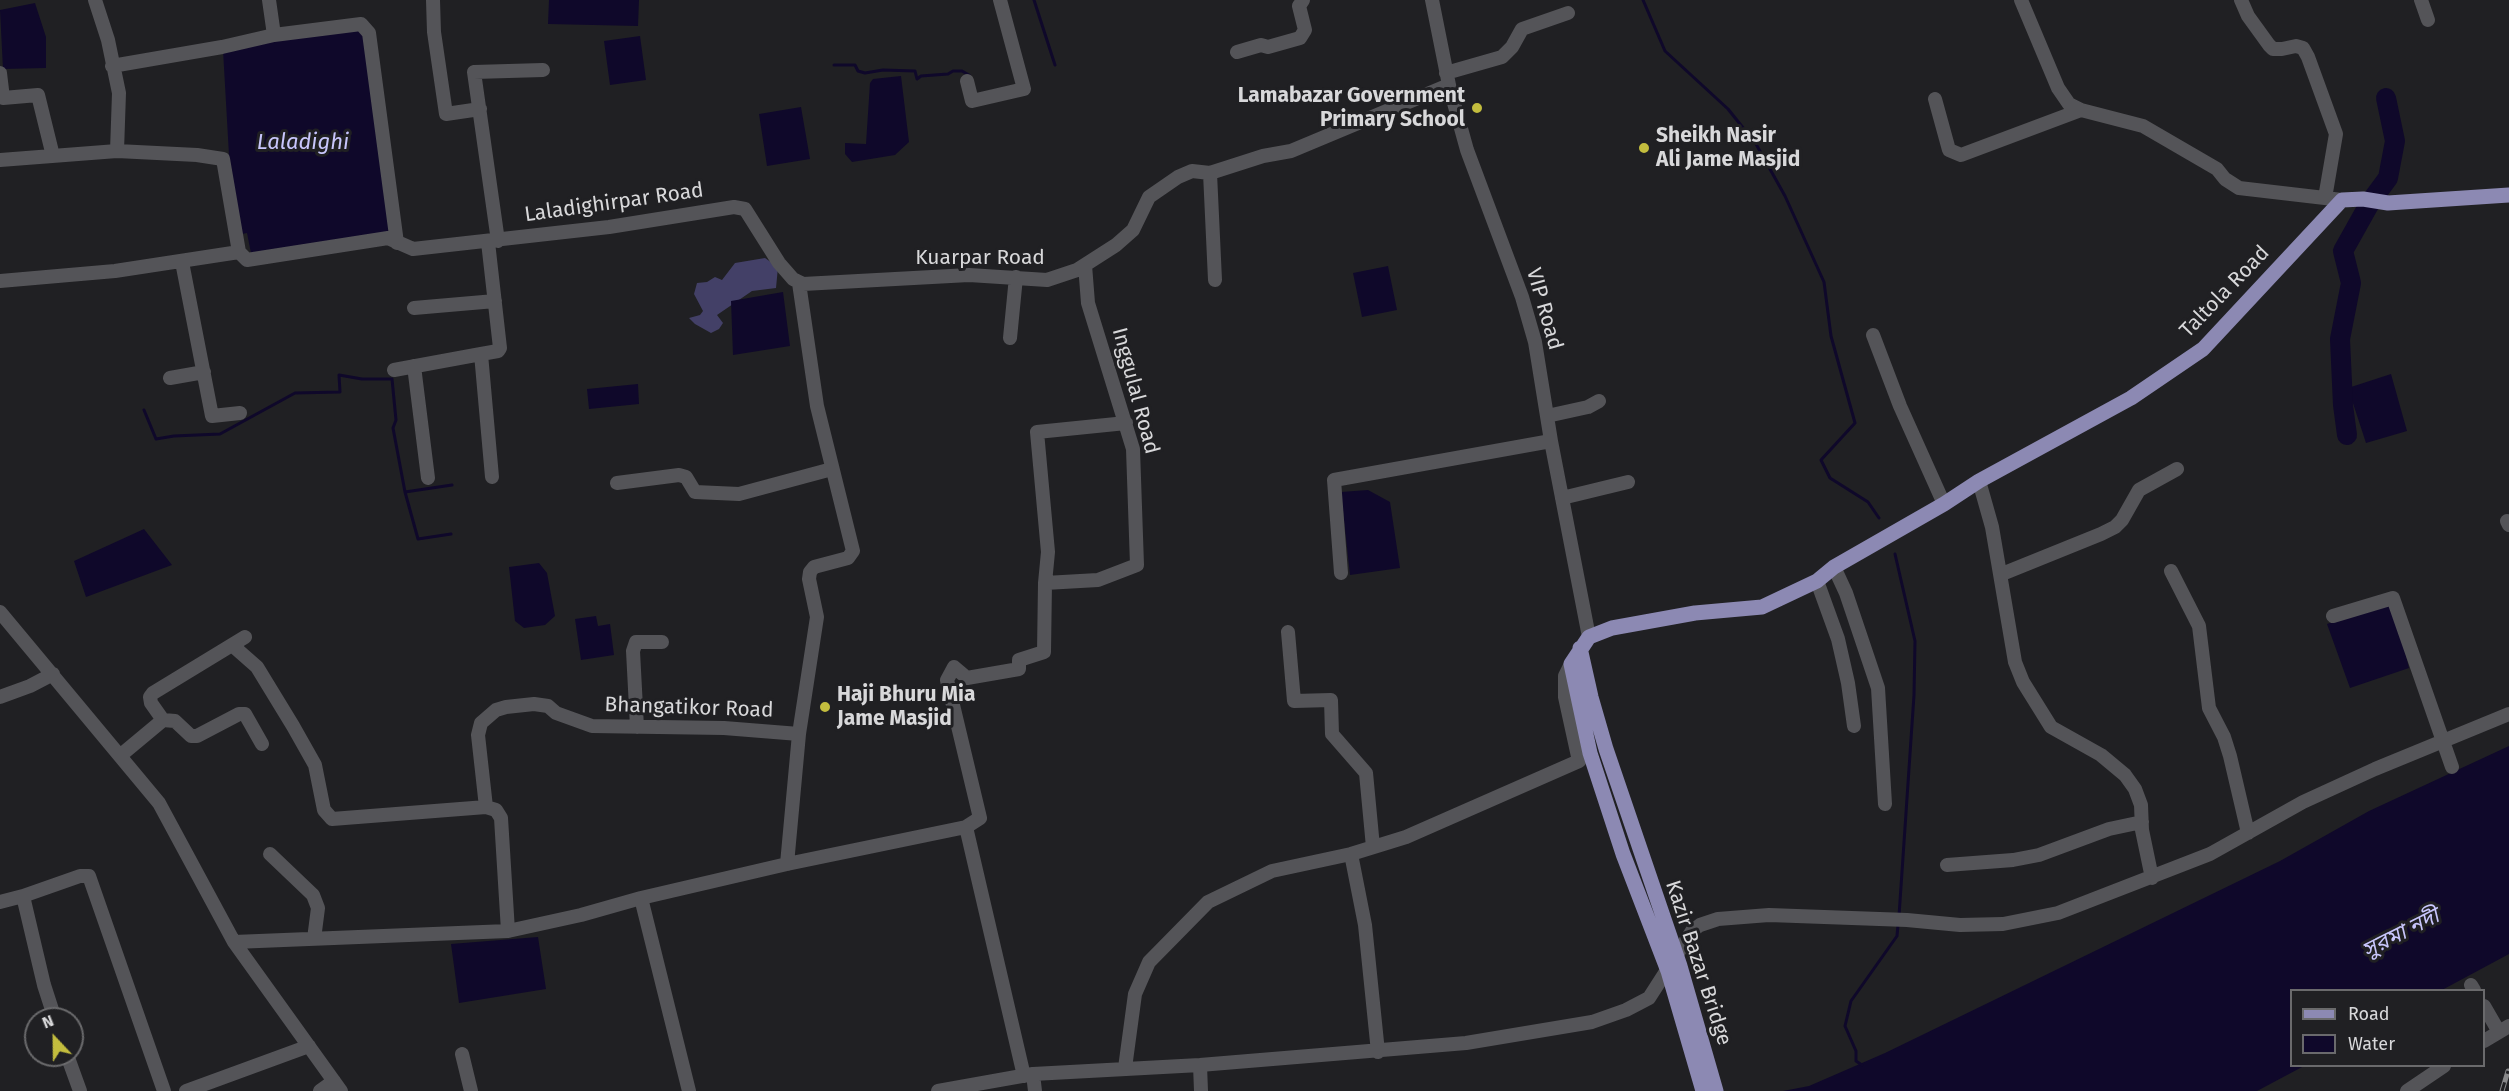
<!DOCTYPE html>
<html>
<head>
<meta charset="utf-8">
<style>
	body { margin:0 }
	#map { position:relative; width:2509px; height:1091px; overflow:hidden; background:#202023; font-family:"Fira Sans",sans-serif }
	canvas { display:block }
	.legend { position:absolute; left:2290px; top:989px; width:195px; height:78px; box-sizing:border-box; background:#202023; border:2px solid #6a6a6c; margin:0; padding:8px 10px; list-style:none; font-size:18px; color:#d8d8da }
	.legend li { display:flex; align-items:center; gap:12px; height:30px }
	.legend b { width:30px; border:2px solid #6a6a6c }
	.north { position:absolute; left:24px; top:1007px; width:60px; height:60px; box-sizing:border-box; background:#202023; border:2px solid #6a6a6c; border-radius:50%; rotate:338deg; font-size:16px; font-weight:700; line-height:24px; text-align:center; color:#d8d8da }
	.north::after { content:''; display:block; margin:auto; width:21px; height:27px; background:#c3bd3e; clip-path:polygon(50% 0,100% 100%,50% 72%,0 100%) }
</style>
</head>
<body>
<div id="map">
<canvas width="2509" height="1091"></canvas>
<ul class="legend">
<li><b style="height:8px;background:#8c89b3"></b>Road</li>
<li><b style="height:16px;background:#0f082a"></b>Water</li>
</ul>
<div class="north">N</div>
</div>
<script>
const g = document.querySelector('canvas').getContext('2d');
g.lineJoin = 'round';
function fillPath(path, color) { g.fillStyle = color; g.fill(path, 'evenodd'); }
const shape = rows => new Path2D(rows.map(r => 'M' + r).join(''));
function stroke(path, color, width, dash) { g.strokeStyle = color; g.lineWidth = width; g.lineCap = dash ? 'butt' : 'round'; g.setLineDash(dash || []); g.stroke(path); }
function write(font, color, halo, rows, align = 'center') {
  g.font = font + ' "Fira Sans","Noto Sans Bengali",sans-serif'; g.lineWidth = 6; g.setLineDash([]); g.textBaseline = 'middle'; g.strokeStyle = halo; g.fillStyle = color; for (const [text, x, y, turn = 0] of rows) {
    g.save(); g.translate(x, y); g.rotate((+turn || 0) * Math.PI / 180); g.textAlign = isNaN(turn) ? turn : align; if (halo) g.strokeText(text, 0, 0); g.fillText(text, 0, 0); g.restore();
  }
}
const forest = shape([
	[765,258,778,267,776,288,752,291,717,315,723,323,719,329,711,333,695,324,689,318,700,315,703,311,694,294,697,283,707,282,715,277,722,280,735,263]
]);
const water = shape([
	[549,0,639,0,638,26,548,24],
	[35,3,46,37,46,68,3,69,0,10],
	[359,28,367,35,389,232,251,253,247,233,242,234,229,155,223,50,276,38],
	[640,36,646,80,610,85,604,41],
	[901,76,909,142,895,155,852,162,845,154,845,143,866,144,870,83,873,79],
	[801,107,810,159,767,166,759,114],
	[1388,266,1397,310,1362,317,1353,273],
	[783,292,790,346,733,355,731,301],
	[2391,374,2407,431,2366,443,2348,388],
	[638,384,639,404,589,409,587,389],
	[1368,490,1390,502,1400,568,1350,575,1341,492],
	[144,529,172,565,86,597,74,561],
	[539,563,547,573,555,616,545,625,524,628,515,621,509,567],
	[2393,601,2409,668,2350,688,2327,624],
	[596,616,598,626,610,624,614,655,581,660,575,619],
	[2509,746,2509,954,2442,990,2292,990,2292,1066,2304,1066,2257,1091,1783,1091,1809,1086,1885,1053,2280,861,2369,811],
	[538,937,546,989,459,1003,451,944]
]);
const stream = shape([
	[1034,0,1055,65],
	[1643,0,1665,51,1728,109,1756,144,1785,196,1824,282,1831,336,1855,423,1821,460,1830,478,1868,502,1879,518],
	[834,65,855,65,858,71,865,73,883,70,915,71,917,79,921,76,948,74,953,71,962,71,969,75],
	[144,410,156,439,174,436,220,434,295,393,340,392,339,375,362,379,392,379,396,420,393,428,405,492],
	[451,534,418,539,405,492,452,485],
	[1895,554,1915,641,1914,695,1899,916],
	[1862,1065,1856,1061,1856,1051,1845,1026,1851,1001,1897,936,1898,925]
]);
const river = shape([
	[2347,435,2343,405,2340,339,2351,283,2343,251,2371,201,2388,178,2395,141,2386,98]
]);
const minor = shape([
	[95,0,108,40,119,93,117,151],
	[269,0,274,35],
	[433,0,434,32,446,114,480,109],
	[1432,0,1449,85,1467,150,1522,297,1535,342,1551,441,1589,637],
	[2021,0,2058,88,2069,104,2081,110,2143,126,2217,169,2225,179,2239,188,2342,200],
	[2241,0,2248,16,2269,45,2273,49,2282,49,2296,46,2303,48,2308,57,2336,134,2325,198],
	[2421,0,2428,20],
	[1237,52,1261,45,1268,47,1300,38,1305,30,1299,6,1303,0],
	[112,66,222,47,274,35,361,24,369,33,397,243],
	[0,73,3,98,38,95,53,156],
	[1446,73,1502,57,1512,47,1522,29,1568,13],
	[967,81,972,101,1024,89,1000,0],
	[1935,99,1949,150,1961,155,2081,110],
	[0,160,117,151,197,155,223,159,239,252],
	[1210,173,1215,280],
	[498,241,474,72,543,70],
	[488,242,500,348,498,351,481,354,492,477],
	[182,262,212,416,240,413],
	[0,281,115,271,239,252,247,260,388,238,413,249,609,227,734,207,745,209,779,263,793,279,803,284,969,275,1047,280,1077,270,1116,245,1133,230,1149,197,1178,177,1192,171,1210,173,1263,156,1291,151,1449,85],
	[414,308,495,301],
	[1873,335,1900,406,1944,504],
	[1010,338,1016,277],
	[414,366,428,478],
	[394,370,481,354],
	[170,378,204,372],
	[1547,416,1588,407,1599,401],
	[1979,481,1992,527,2015,662,2023,682,2051,727,2101,755,2125,775,2135,789,2141,805,2142,830,2152,878],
	[617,483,679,475,686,477,695,492,739,494,832,469],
	[1562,498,1628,482],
	[2507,521,2509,525],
	[1834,567,1846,593,1878,688,1885,804],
	[2171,571,2199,626,2209,708,2224,737,2230,756,2248,833],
	[1341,573,1334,480,1551,441],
	[2002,574,2101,534,2115,527,2122,520,2139,490,2177,469],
	[1817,581,1838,639,1848,683,1854,726],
	[1045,583,1098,580,1137,565,1133,449,1088,303,1085,265],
	[0,612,159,803,234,942,341,1091],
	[2333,616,2393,598,2452,767],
	[1288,632,1294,701,1331,700,1332,734,1366,773,1373,847],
	[232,645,257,667,293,726,315,765,324,810,332,819,486,807,496,810,501,818,508,931],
	[0,697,30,686,53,674],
	[163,720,151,703,150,697,153,693,245,637],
	[637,727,633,651,636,642,662,642],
	[121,755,163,720,175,721,191,736,197,736,239,714,245,714,262,744],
	[486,807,478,735,481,723,496,710,506,707,534,704,548,706,556,713,592,726,724,728,799,734],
	[966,827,1024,1076],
	[270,854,313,895,318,908,314,939],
	[1351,854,1365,925,1378,1052],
	[787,864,799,734,817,617,809,579,810,572,814,567,848,558,853,551,817,406,799,283],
	[1947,865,2013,860,2039,855,2109,829,2142,822],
	[23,896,80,876,89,876,164,1091],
	[641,898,689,1091],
	[0,902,23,896,44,985,55,1019],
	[234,942,508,931,581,915,641,898,787,864,966,827,980,818,947,680,954,667,967,678,1019,669,1019,660,1044,652,1045,583,1048,552,1037,432,1126,423],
	[2471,985,2474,990],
	[2484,1006,2499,1032],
	[2484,1041,2509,1026],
	[462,1054,471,1091],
	[67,1055,80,1091],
	[1200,1065,1201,1091],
	[1125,1068,1135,994,1149,962,1208,902,1272,871,1351,854,1406,837,1579,761,1565,697,1565,676,1571,664],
	[1033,1074,1035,1091],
	[186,1091,309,1046],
	[320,1091,334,1081],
	[938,1091,1033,1074,1200,1065,1466,1043,1592,1022,1626,1010,1649,998,1692,931,1700,925,1718,919,1769,915,1907,920,1960,925,2003,924,2058,913,2210,854,2303,802,2375,769,2509,714],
	[2407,1091,2444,1066]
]);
const major = shape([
	[1580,648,1591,697,1606,749,1680,966,1716,1091],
	[1703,1091,1668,971,1623,854,1590,753,1571,664,1589,637,1612,628,1695,613,1762,607,1817,581,1834,567,1944,504,1979,481,2131,398,2203,349,2342,200,2363,199,2388,203,2509,195]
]);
const rail = shape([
	[2502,1091,2508,1071]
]);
const markers = [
	[1477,108,6,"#c3bd3e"],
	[1644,148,6,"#c3bd3e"],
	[825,707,6,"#c3bd3e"]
];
const poiNames = [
	["Lamabazar Government",1465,96,"right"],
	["Primary School",1465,120,"right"],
	["Sheikh Nasir",1656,136],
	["Ali Jame Masjid",1656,160],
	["Haji Bhuru Mia",837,695],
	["Jame Masjid",837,719]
];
const streetNames = [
	["Laladighirpar Road",614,203,-8],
	["Kuarpar Road",980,258],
	["Taltola Road",2225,292,-46],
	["VIP Road",1544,309,74],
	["Inggulal Road",1135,391,75],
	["Bhangatikor Road",689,708,2],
	["Kazir Bazar Bridge",1698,963,72]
];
const waterNames = [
	["Laladighi",303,143],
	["সুরমা নদী",2401,934,-27]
];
fillPath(forest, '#434067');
fillPath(water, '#0f082a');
stroke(stream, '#0f082a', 3);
stroke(river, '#0f082a', 20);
stroke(minor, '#545458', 14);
stroke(major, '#8c89b3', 15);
stroke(rail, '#88888a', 5);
stroke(rail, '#202023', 3, [9]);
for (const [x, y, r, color] of markers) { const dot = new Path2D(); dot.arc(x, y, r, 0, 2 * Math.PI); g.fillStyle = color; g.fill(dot); stroke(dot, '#202023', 2); }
write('bold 21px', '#d8d8da', '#202023', poiNames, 'left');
write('21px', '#d8d8da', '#202023', streetNames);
write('italic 22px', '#c8c6fc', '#202023', waterNames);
</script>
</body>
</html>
